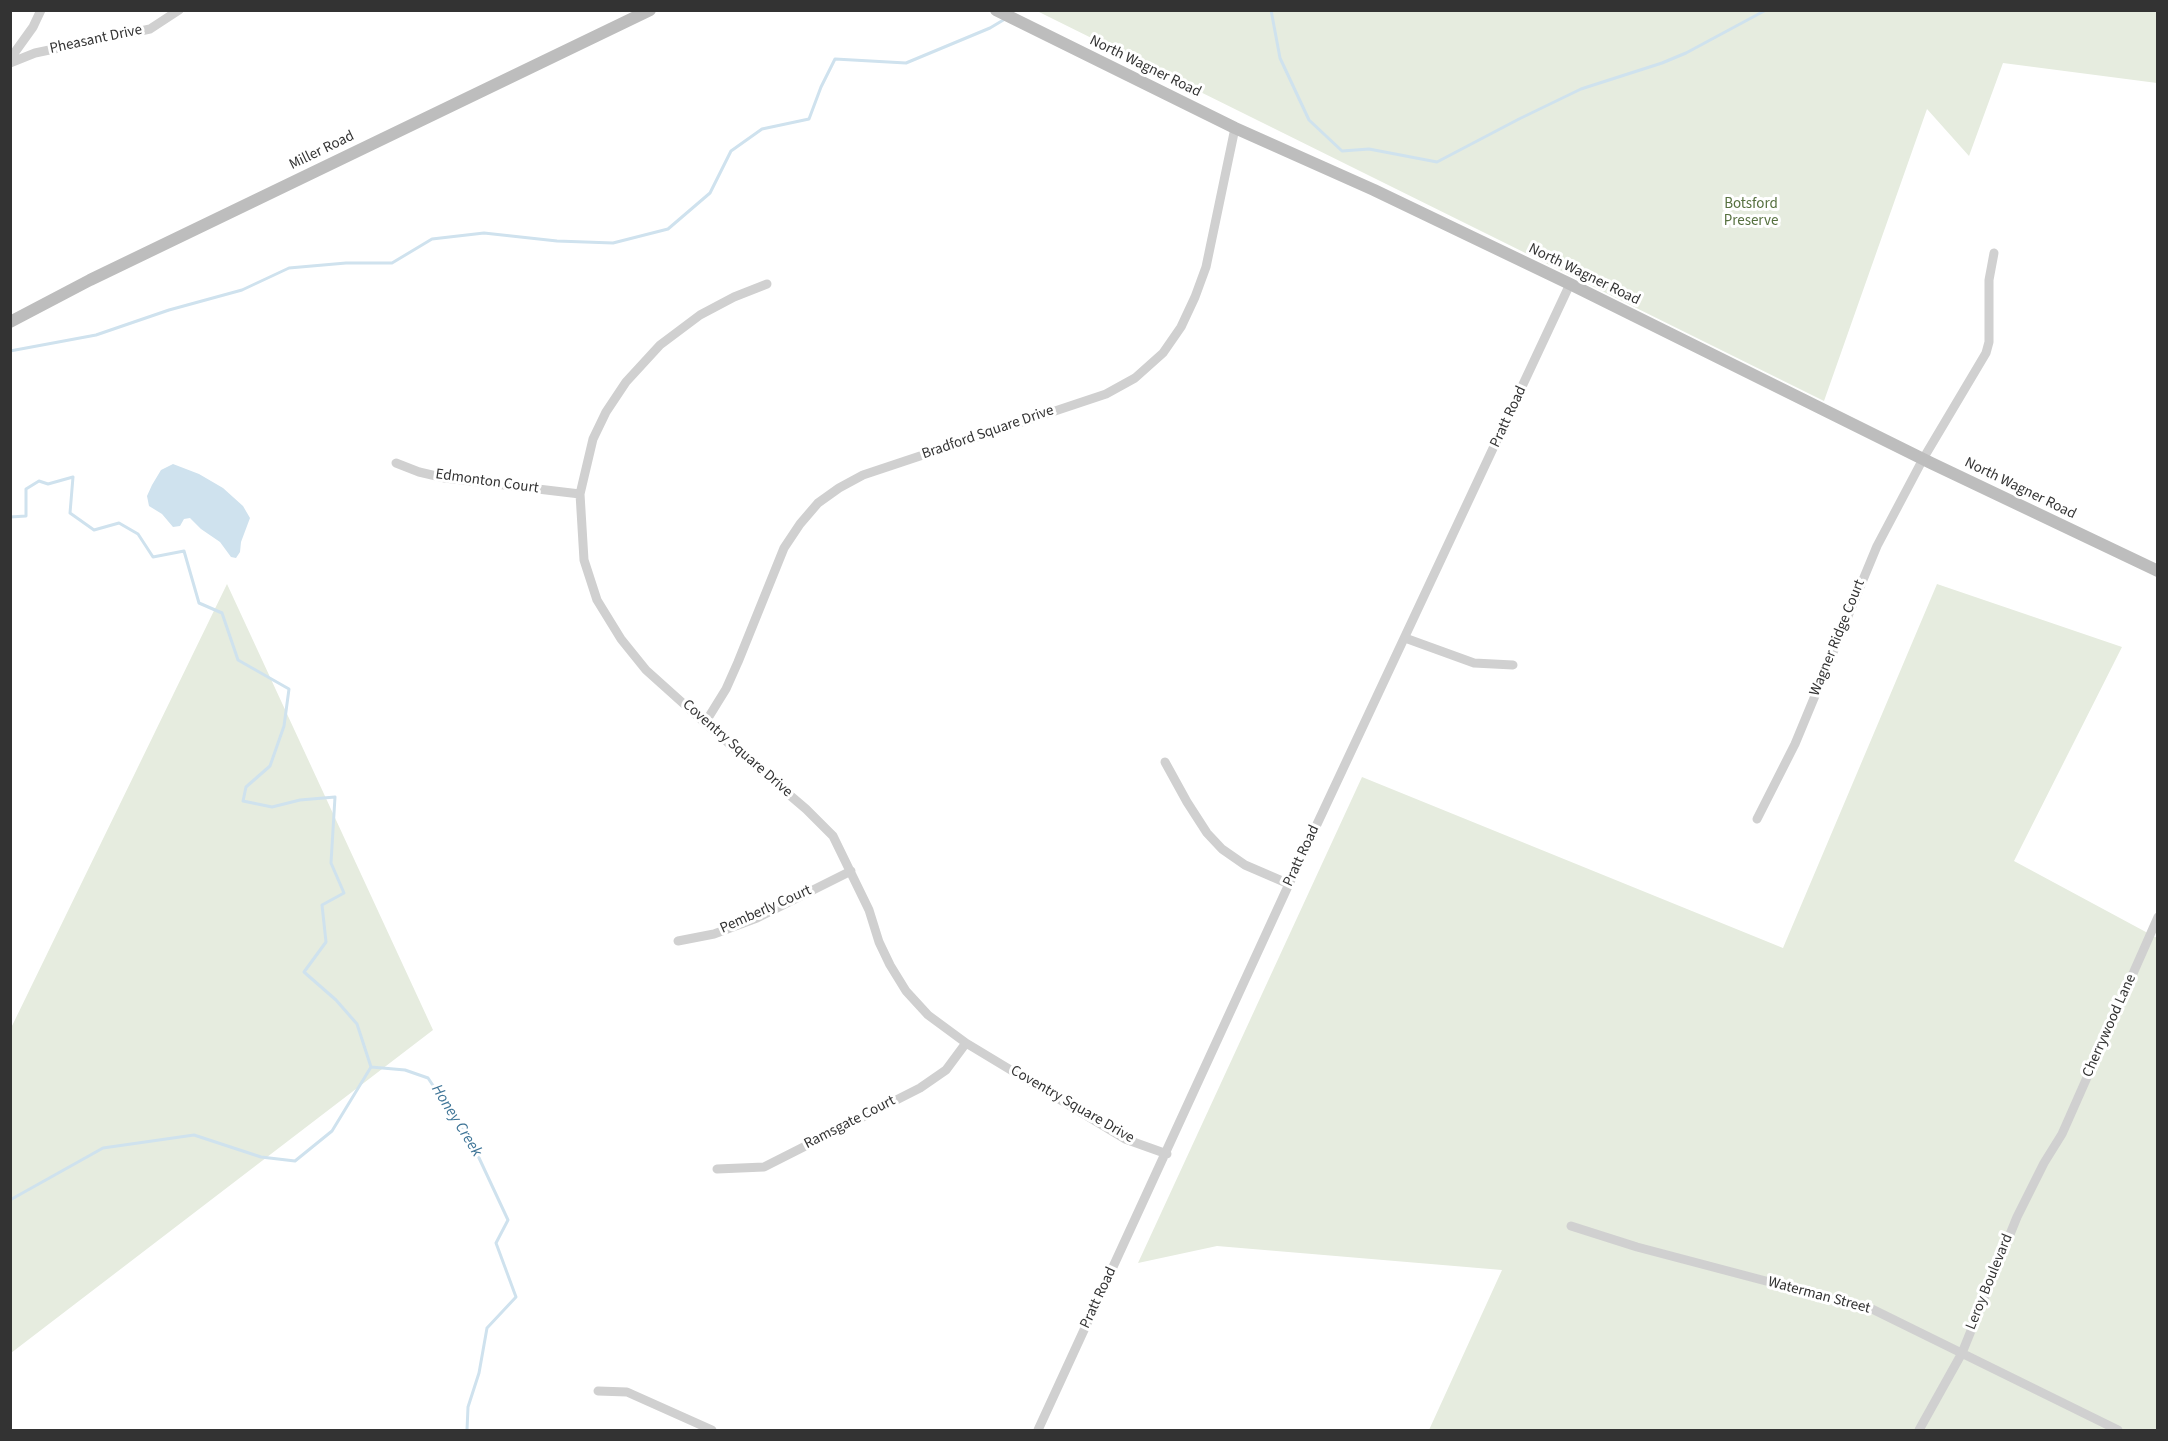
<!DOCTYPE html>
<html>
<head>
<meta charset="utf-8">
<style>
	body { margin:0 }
	#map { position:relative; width:2168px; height:1441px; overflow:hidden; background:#fff; font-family:"Source Sans 3",sans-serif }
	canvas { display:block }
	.frame { position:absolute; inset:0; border:12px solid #333; pointer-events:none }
</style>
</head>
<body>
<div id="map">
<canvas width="2168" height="1441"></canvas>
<div class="frame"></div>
</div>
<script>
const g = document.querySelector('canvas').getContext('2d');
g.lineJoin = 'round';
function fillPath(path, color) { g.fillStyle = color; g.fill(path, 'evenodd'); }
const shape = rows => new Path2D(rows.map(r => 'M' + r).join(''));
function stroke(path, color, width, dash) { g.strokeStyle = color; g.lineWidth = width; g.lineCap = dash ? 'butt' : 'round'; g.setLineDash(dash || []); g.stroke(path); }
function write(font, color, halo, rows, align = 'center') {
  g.font = font + ' "Source Sans 3",sans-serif'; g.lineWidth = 6; g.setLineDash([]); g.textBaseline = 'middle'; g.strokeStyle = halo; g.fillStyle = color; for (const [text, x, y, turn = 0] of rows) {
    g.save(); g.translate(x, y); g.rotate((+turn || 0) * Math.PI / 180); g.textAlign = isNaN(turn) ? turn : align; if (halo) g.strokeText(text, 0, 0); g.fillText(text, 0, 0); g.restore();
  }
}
const green = shape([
	[1037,11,2157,11,2157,83,2003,63,1969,156,1927,109,1824,401],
	[227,584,433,1030,11,1353,11,1028],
	[1937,584,2122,647,2014,861,2157,938,2157,1430,1429,1430,1502,1270,1217,1246,1138,1263,1362,777,1783,948]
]);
const water = shape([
	[173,464,199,474,223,488,243,506,250,518,241,542,240,552,236,558,231,557,220,542,201,529,190,518,184,519,180,526,173,527,162,514,149,506,147,496,152,485,161,470]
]);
const stream = shape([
	[1271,10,1280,58,1309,120,1342,151,1369,149,1437,162,1519,119,1581,89,1662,63,1686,53,1766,10],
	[10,351,96,335,169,310,242,290,289,268,346,263,392,263,432,239,484,233,557,241,613,243,668,229,710,193,731,151,762,129,809,119,821,87,835,59,906,63,990,28,1005,19],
	[10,517,26,516,26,489,39,481,48,484,73,477,70,513,94,530,119,523,138,534,153,557,184,551,199,603,222,613,238,660,289,689,284,726,270,766,246,787,243,801,272,807,300,800,335,797,331,863,344,893,322,905,326,942,304,972,336,1000,357,1024,371,1067],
	[371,1067,405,1070,428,1078,473,1145,508,1220,496,1243,516,1297,487,1328,479,1373,468,1407,467,1430],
	[10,1200,103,1148,194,1135,261,1157,295,1161,332,1131,371,1067]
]);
const street = shape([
	[10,59,33,27,41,10],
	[10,63,35,53,150,29,179,10],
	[767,284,734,297,700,315,660,345,626,382,606,412,593,439,580,494,584,560,597,600,621,639,646,670,705,723,806,809,833,836,869,910,879,942,890,965,906,991,928,1015,966,1043,1125,1139,1167,1154],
	[396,463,419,472,445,478,580,494],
	[1405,638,1474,663,1513,665],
	[705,723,726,689,738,662,784,548,800,524,818,503,839,488,863,475,1106,394,1135,378,1163,353,1181,327,1195,297,1206,267,1235,128],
	[1165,762,1187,802,1207,833,1222,849,1245,865,1289,884],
	[1757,819,1795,744,1877,546,1923,459,1986,353,1989,342,1989,280,1994,253],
	[678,941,714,934,757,918,851,871],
	[717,1169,764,1167,920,1088,946,1070,966,1043],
	[1571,1226,1637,1247,1872,1309,2118,1430],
	[598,1391,627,1392,712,1430],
	[1038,1430,1289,884,1570,284],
	[1919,1430,1962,1353,2017,1217,2044,1163,2062,1134,2158,917]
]);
const secondary = shape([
	[996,10,1235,128,1374,190,1570,284,1931,463,2158,571],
	[10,322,90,280,650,10]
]);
const streetNames = [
	["Pheasant Drive",96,40,-12],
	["North Wagner Road",1145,67,26],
	["Miller Road",322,151,-26],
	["North Wagner Road",1584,275,26],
	["Pratt Road",1509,417,-65],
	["Bradford Square Drive",988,433,-19],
	["Edmonton Court",487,482,8],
	["North Wagner Road",2020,489,26],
	["Wagner Ridge Court",1838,638,-68],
	["Coventry Square Drive",737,749,41],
	["Pratt Road",1302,856,-65],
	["Pemberly Court",766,910,-24],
	["Cherrywood Lane",2110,1026,-66],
	["Coventry Square Drive",1072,1105,30],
	["Ramsgate Court",850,1123,-27],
	["Leroy Boulevard",1990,1282,-68],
	["Waterman Street",1819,1296,15],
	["Pratt Road",1099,1298,-65]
];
const parkNames = [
	["Botsford",1751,205],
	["Preserve",1751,222]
];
const waterNames = [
	["Honey Creek",456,1121,58]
];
fillPath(green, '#e6ecdf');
fillPath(water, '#cfe2ee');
stroke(stream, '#cfe2ee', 3);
stroke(street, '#d0d0d0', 9);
stroke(secondary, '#bdbdbd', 12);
write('15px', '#333', '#fff', streetNames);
write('15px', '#56703f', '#fff', parkNames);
write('italic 16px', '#3f7597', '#fff', waterNames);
</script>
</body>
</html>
